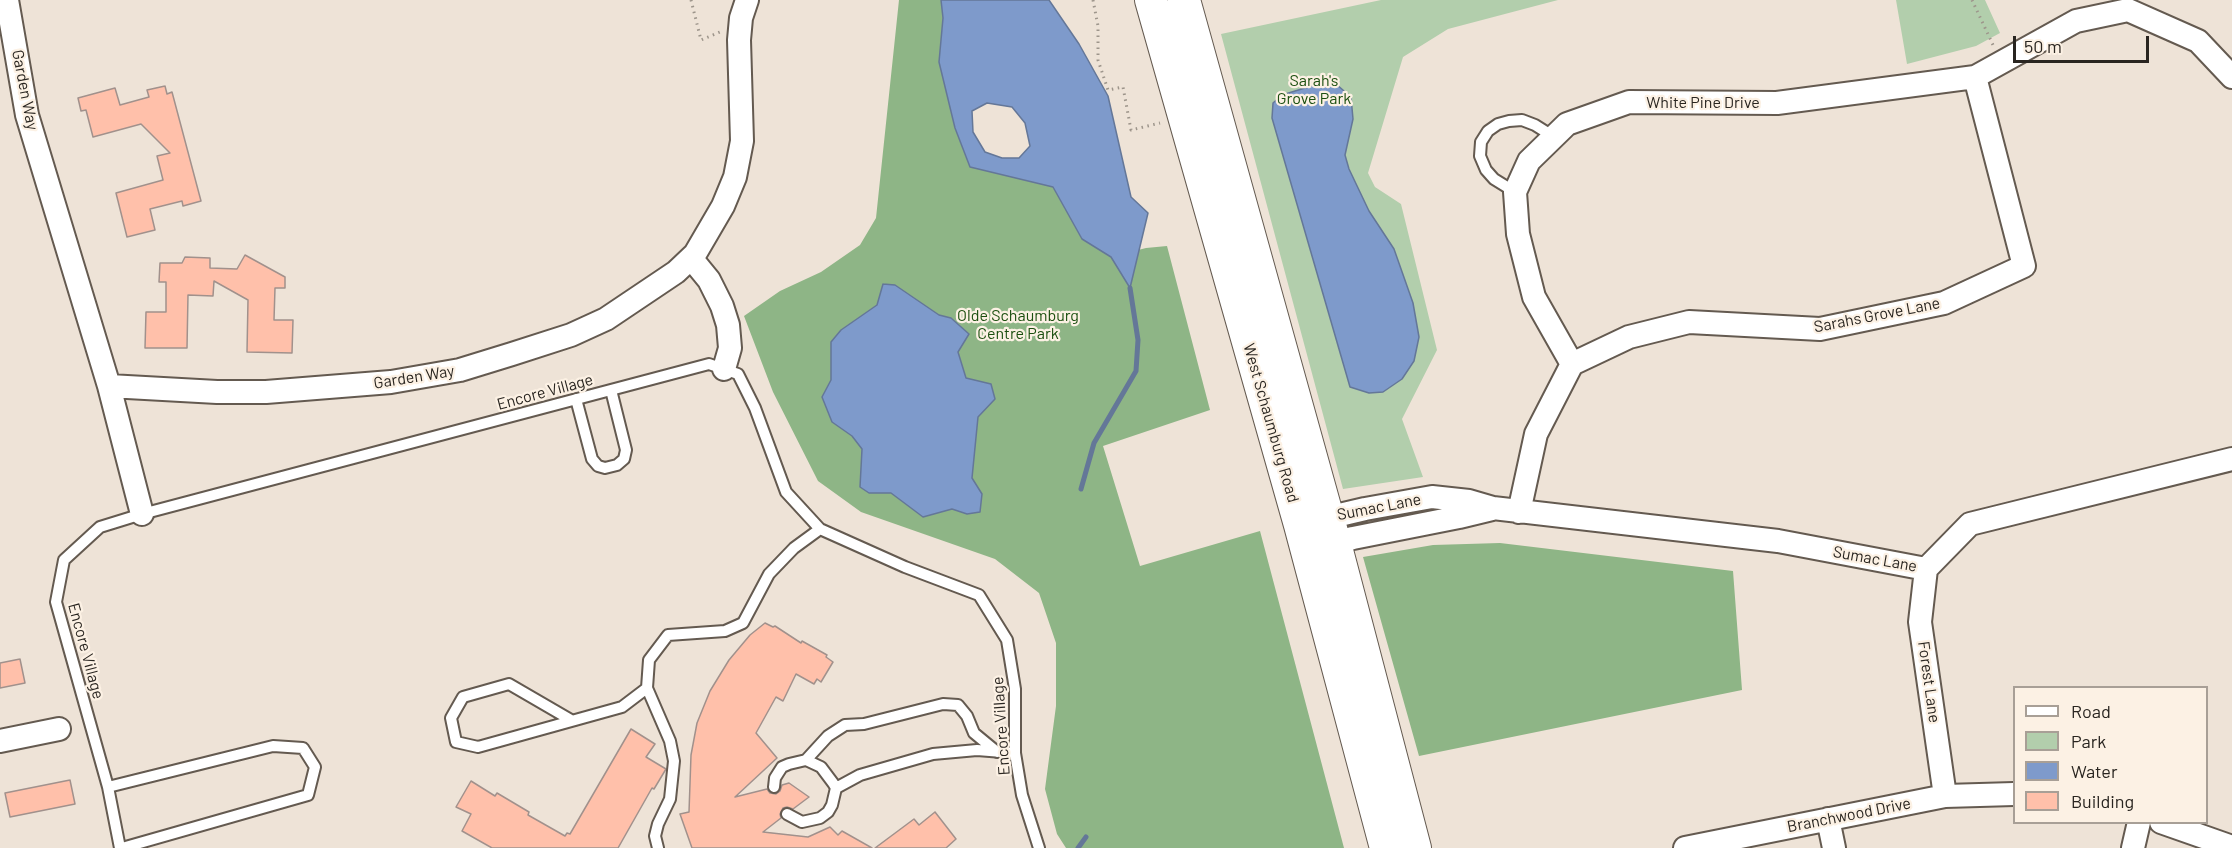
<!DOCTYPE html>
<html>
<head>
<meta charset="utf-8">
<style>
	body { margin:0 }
	#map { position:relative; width:2232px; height:848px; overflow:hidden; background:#eee3d7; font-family:Barlow,sans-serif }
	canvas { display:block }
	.legend { position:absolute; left:2013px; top:686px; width:195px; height:138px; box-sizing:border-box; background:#fcf1e4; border:2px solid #a89f96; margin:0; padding:8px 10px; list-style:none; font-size:18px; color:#292520 }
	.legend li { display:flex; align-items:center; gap:12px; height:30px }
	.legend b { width:30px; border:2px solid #a89f96 }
	.scale { position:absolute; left:2013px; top:36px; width:136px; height:27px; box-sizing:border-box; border:3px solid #292520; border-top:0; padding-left:8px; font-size:18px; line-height:21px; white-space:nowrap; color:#292520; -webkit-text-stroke:4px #fcf1e4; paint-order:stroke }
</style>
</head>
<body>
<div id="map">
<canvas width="2232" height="848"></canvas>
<ul class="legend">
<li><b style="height:8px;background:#fff"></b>Road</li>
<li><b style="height:16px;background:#b2ceac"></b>Park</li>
<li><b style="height:16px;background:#7e9acb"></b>Water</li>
<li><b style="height:16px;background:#ffc0aa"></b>Building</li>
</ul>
<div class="scale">50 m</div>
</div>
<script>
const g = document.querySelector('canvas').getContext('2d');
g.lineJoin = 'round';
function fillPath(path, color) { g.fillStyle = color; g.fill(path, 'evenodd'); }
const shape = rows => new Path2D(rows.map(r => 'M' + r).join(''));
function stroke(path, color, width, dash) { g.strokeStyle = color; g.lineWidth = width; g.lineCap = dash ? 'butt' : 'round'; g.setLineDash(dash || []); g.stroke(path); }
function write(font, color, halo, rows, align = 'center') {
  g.font = font + ' Barlow,sans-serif'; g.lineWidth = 4.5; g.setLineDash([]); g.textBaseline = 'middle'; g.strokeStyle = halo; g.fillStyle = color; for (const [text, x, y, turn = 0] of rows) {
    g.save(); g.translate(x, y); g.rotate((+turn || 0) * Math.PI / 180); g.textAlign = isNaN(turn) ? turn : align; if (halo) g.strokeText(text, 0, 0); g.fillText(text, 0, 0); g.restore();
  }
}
const green = shape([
	[1381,0,1558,0,1448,29,1403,57,1368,173,1375,187,1401,204,1437,350,1402,419,1423,477,1343,489,1221,34],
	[1896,0,1985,0,2000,33,1976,46,1907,64]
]);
const forest = shape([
	[899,0,941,0,943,18,939,62,955,128,970,167,1053,187,1082,239,1111,257,1146,248,1167,246,1210,410,1103,446,1140,566,1260,531,1344,848,1066,848,1057,834,1045,789,1056,706,1056,643,1039,593,995,559,861,512,818,481,773,392,744,316,780,291,821,272,860,245,876,218],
	[1500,543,1733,571,1742,690,1419,756,1363,557,1433,545]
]);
const water = shape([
	[941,0,1049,0,1079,44,1108,96,1131,197,1148,213,1130,288,1111,257,1082,239,1053,187,970,167,955,128,939,62,943,18,941,0],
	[987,103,1012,107,1025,123,1030,146,1019,158,1002,158,985,152,973,132,972,111,987,103],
	[1318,84,1336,84,1351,97,1353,119,1345,155,1349,169,1369,211,1394,249,1413,303,1419,337,1414,361,1402,379,1383,392,1369,393,1350,387,1272,118,1273,103,1282,95,1318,84],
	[883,284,895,285,939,315,951,318,969,334,958,352,966,378,991,384,995,399,978,417,972,478,982,494,980,512,967,514,952,509,923,517,891,493,869,493,860,487,862,449,852,436,832,422,822,397,831,380,831,342,841,330,877,305,883,284]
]);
const stream = shape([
	[1081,489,1094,443,1136,371,1138,340,1130,288],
	[1078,848,1086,837]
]);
const building = shape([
	[165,86,167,94,172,92,201,201,183,206,182,201,150,209,155,230,127,237,116,193,163,180,157,156,170,153,141,124,93,137,86,110,81,111,78,98,115,88,120,105,149,97,147,90,165,86],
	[245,255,285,277,285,288,275,288,274,320,293,320,292,353,247,352,248,300,214,281,213,296,188,295,187,348,145,348,146,312,166,312,166,282,159,282,160,263,182,263,185,257,210,258,210,268,237,269,245,255],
	[765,623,773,627,775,626,801,643,802,641,827,655,826,657,833,662,821,682,817,679,814,684,796,674,783,701,776,697,756,733,777,758,735,797,767,789,770,793,776,794,780,791,782,785,789,783,809,797,793,809,787,807,783,808,780,814,781,818,763,832,808,837,830,827,838,835,842,831,872,848,692,848,680,814,689,812,691,755,697,723,710,691,729,660,750,635,765,623],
	[20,659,25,683,0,688,0,663,20,659],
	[631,729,655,744,646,757,666,769,654,789,652,788,618,848,492,848,462,831,471,814,456,807,471,781,495,796,497,793,529,812,528,815,565,836,567,833,570,834,631,729],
	[70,780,75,804,10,817,5,793,70,780],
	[935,812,956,839,946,848,875,848,914,819,919,825,935,812]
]);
const path = shape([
	[691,0,701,40,720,32],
	[1093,0,1098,26,1098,60,1108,90,1123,87,1131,130,1160,123],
	[1972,0,1993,45]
]);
const service = shape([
	[1515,192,1494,179,1486,170,1480,156,1481,142,1488,131,1498,124,1509,121,1522,120,1535,125,1554,137],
	[576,399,592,459,598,466,605,468,617,465,624,459,626,450,611,390],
	[647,688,670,741,674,761,670,799,658,824,655,836,658,848],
	[571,720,509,684,463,697,451,718,456,742,478,747,622,707,647,688,649,660,668,635,725,631,743,623,769,574,794,548,820,529],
	[806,760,828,736,845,725,864,724,943,704,958,705,967,716,974,733,997,752],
	[108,787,273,746,303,748,315,767,308,795,122,848],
	[774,787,775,778,782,767,789,764,806,760,821,767,833,783,836,788,832,805,828,812,820,818,802,822,787,814],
	[836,788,860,775,933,754,977,750,1015,753],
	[120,848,108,787,56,602,64,560,100,527,142,514,709,364,738,374,755,408,786,492,820,529,905,567,979,595,1007,640,1015,689,1015,753,1022,795,1039,848]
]);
const minor = shape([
	[7,0,27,115,109,386,142,514],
	[691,258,709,280,722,306,728,325,730,348,724,369],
	[1572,364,1629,337,1689,322,1820,329,1944,303,2024,266,1975,77],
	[109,386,217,392,266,392,391,382,460,370,512,354,571,335,606,319,676,272,695,254,723,206,735,177,742,141,739,40,741,18,747,0],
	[1519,512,1536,434,1572,364,1534,297,1518,234,1515,192,1529,161,1567,124,1629,102,1777,103,1975,77,2076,21,2128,10,2198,41,2232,77],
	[1314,521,1365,509,1432,497,1469,501,1493,508,1778,541,1926,569,1970,524,2232,459],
	[1322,546,1353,538,1459,517,1492,509],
	[1926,569,1920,622,1945,796],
	[0,741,59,729],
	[1828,819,1834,848],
	[2161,822,2232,847],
	[1685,848,1945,796,2014,794],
	[2133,848,2139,822]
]);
const secondary = shape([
	[1151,0,1300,525,1386,848],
	[1184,0,1335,543,1415,848]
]);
const parkNames = [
	["Sarah's",1314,81],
	["Grove Park",1314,99],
	["Olde Schaumburg",1018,316],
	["Centre Park",1018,334]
];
const streetNames = [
	["Garden Way",25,90,79],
	["White Pine Drive",1703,103],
	["Sarahs Grove Lane",1877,315,-11],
	["Garden Way",414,377,-9],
	["Encore Village",545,392,-15],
	["West Schaumburg Road",1271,423,74],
	["Sumac Lane",1379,507,-11],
	["Sumac Lane",1875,559,10],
	["Encore Village",86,651,75],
	["Forest Lane",1929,682,82],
	["Encore Village",1001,726,-94],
	["Branchwood Drive",1849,815,-11]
];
fillPath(green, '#b2ceac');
fillPath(forest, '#8eb586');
fillPath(water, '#7e9acb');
stroke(water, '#647798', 1.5);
stroke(stream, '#647798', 5);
fillPath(building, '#ffc0aa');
stroke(building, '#a1918c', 1.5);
stroke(service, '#645a50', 14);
stroke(minor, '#645a50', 26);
stroke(secondary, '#645a50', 34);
stroke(path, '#9d958b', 3, [1.5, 4.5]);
stroke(service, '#fff', 10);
stroke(minor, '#fff', 22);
stroke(secondary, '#fff', 32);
write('16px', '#1b4f0f', '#fcf1e4', parkNames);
write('16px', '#292520', '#fcf1e4', streetNames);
</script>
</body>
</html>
